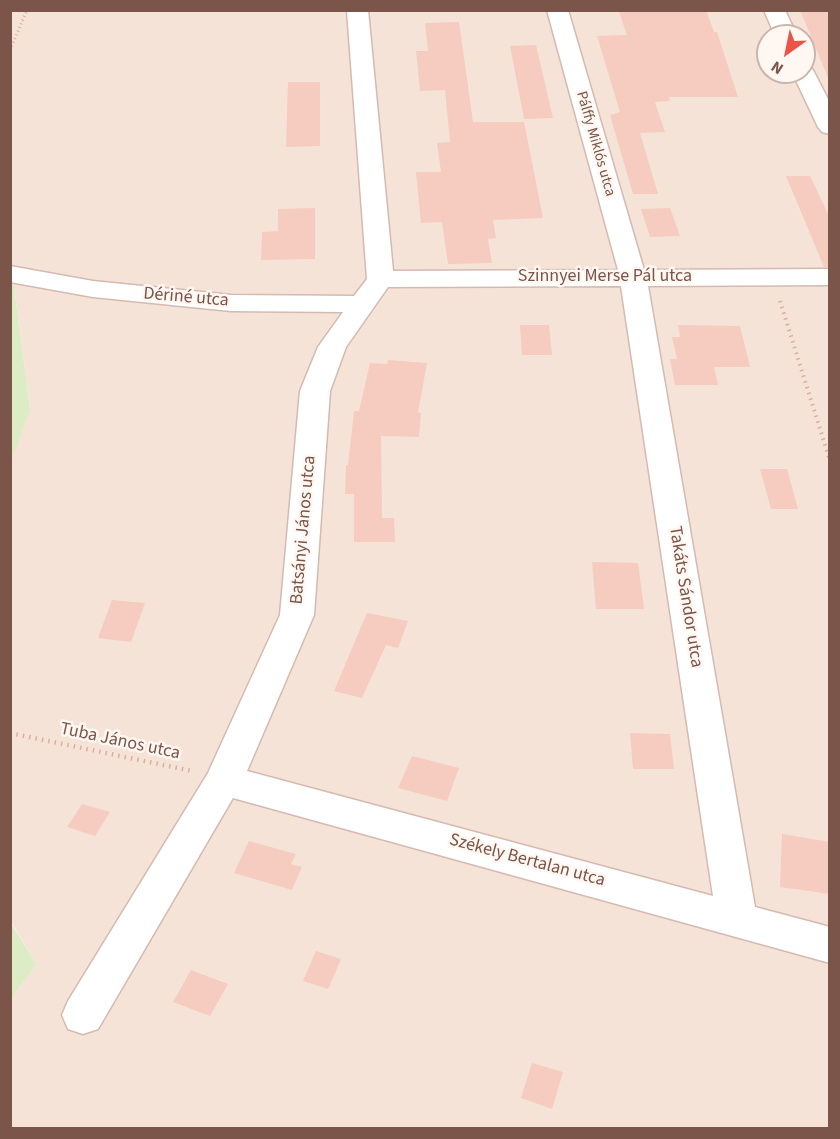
<!DOCTYPE html>
<html>
<head>
<meta charset="utf-8">
<style>
	body { margin:0 }
	#map { position:relative; width:840px; height:1139px; overflow:hidden; background:#fef2e9; font-family:"Source Sans 3",sans-serif }
	canvas { display:block }
	.frame { position:absolute; inset:0; border:12px solid #7b544a; pointer-events:none }
	.north { position:absolute; left:756px; top:24px; width:60px; height:60px; box-sizing:border-box; background:#fff7f1; border:2px solid #cab6ae; border-radius:50%; rotate:213deg; font-size:16px; font-weight:700; line-height:24px; text-align:center; color:#7b544a }
	.north::after { content:''; display:block; margin:auto; width:21px; height:27px; background:#ed5349; clip-path:polygon(50% 0,100% 100%,50% 72%,0 100%) }
</style>
</head>
<body>
<div id="map">
<canvas width="840" height="1139"></canvas>
<div class="frame"></div>
<div class="north">N</div>
</div>
<script>
const g = document.querySelector('canvas').getContext('2d');
g.lineJoin = 'round';
function fillPath(path, color) { g.fillStyle = color; g.fill(path, 'evenodd'); }
const shape = rows => new Path2D(rows.map(r => 'M' + r).join(''));
function stroke(path, color, width, dash) { g.strokeStyle = color; g.lineWidth = width; g.lineCap = dash ? 'butt' : 'round'; g.setLineDash(dash || []); g.stroke(path); }
function write(font, color, halo, rows, align = 'center') {
  g.font = font + ' "Source Sans 3",sans-serif'; g.lineWidth = 5; g.setLineDash([]); g.textBaseline = 'middle'; g.strokeStyle = halo; g.fillStyle = color; for (const [text, x, y, turn = 0] of rows) {
    g.save(); g.translate(x, y); g.rotate((+turn || 0) * Math.PI / 180); g.textAlign = isNaN(turn) ? turn : align; if (halo) g.strokeText(text, 0, 0); g.fillText(text, 0, 0); g.restore();
  }
}
const residential = shape([
	[11,11,829,11,829,1128,11,1128,11,999,37,964,11,922,10,463,30,408,10,257],
	[768,36,804,36,804,72,768,72]
]);
const green = shape([
	[10,257,30,409,11,463,10,463],
	[10,922,37,964,11,999,10,999]
]);
const building = shape([
	[706,10,714,32,717,32,738,97,669,97,670,101,655,102,665,132,640,133,658,194,633,194,610,115,620,112,597,36,627,35,619,12],
	[800,10,830,10,830,79,829,80],
	[459,22,473,122,524,122,543,218,493,220,496,238,488,239,492,263,448,264,442,222,421,223,416,172,441,172,437,143,450,142,445,90,420,91,416,51,428,51,425,23],
	[536,45,553,118,524,119,510,46],
	[288,82,320,82,320,146,286,147],
	[786,176,810,176,830,218,830,267,824,267],
	[315,208,315,259,261,260,262,232,278,231,278,209],
	[670,208,680,236,650,237,641,209],
	[520,325,549,325,552,355,522,355],
	[678,325,740,326,750,367,714,367,718,385,675,385,670,359,677,359,672,337,680,337],
	[388,360,427,363,418,412,421,413,419,437,381,436,382,518,394,518,395,542,354,542,354,494,345,494,346,465,348,465,354,411,359,411,370,363,387,364],
	[760,469,787,469,798,509,771,509],
	[592,562,638,563,644,609,596,609],
	[112,600,145,603,131,642,98,638],
	[367,613,408,621,398,648,386,645,362,698,334,691],
	[630,733,670,734,674,769,633,769],
	[412,756,459,768,447,801,398,788],
	[82,804,110,812,95,836,67,827],
	[782,834,830,842,830,894,780,887],
	[249,841,296,854,291,864,302,867,292,890,234,873],
	[316,951,341,959,328,989,303,981],
	[191,970,228,984,210,1016,173,1002],
	[532,1063,563,1072,552,1109,521,1098]
]);
const pathFar2 = shape([
	[10,50,27,10]
]);
const pathFar1 = shape([
	[780,301,830,461]
]);
const path = shape([
	[10,733,192,771]
]);
const minor = shape([
	[347,10,368,10,393,271,618,270,547,10,568,10,644,270,830,269,830,285,648,286,755,907,830,927,830,963,233,798,98,1029,83,1034,68,1029,62,1015,68,1001,208,773,280,615,300,391,318,347,343,312,231,311,93,297,10,282,10,266,93,281,231,295,354,296,367,279,347,10],
	[621,286,713,896,247,771,314,615,330,391,346,347,388,287,621,286],
	[764,10,785,10,797,36,775,36,764,10],
	[804,66,811,67,814,72,830,103,830,134,822,132,818,127,792,72,804,72,804,66]
]);
const farStreetnames = [
	["Pálffy Miklós utca",595,144,74]
];
const streetNames = [
	["Szinnyei Merse Pál utca",605,277],
	["Dériné utca",186,298,5],
	["Batsányi János utca",304,530,-85],
	["Takáts Sándor utca",685,597,81],
	["Tuba János utca",120,742,12],
	["Székely Bertalan utca",527,861,15]
];
fillPath(residential, '#f6e3d7');
fillPath(green, '#dcedc6');
fillPath(building, '#f5ccbf');
stroke(minor, '#d4bab0', 3);
stroke(pathFar2, '#dbaea1', 3, [1, 3]);
stroke(pathFar1, '#dbaea1', 4, [1.5, 4.5]);
stroke(path, '#dbaea1', 4.5, [1.5, 5]);
fillPath(minor, '#fff');
write('15px', '#7b544a', '#fff7f1', farStreetnames);
write('18px', '#7b544a', '#fff7f1', streetNames);
</script>
</body>
</html>
